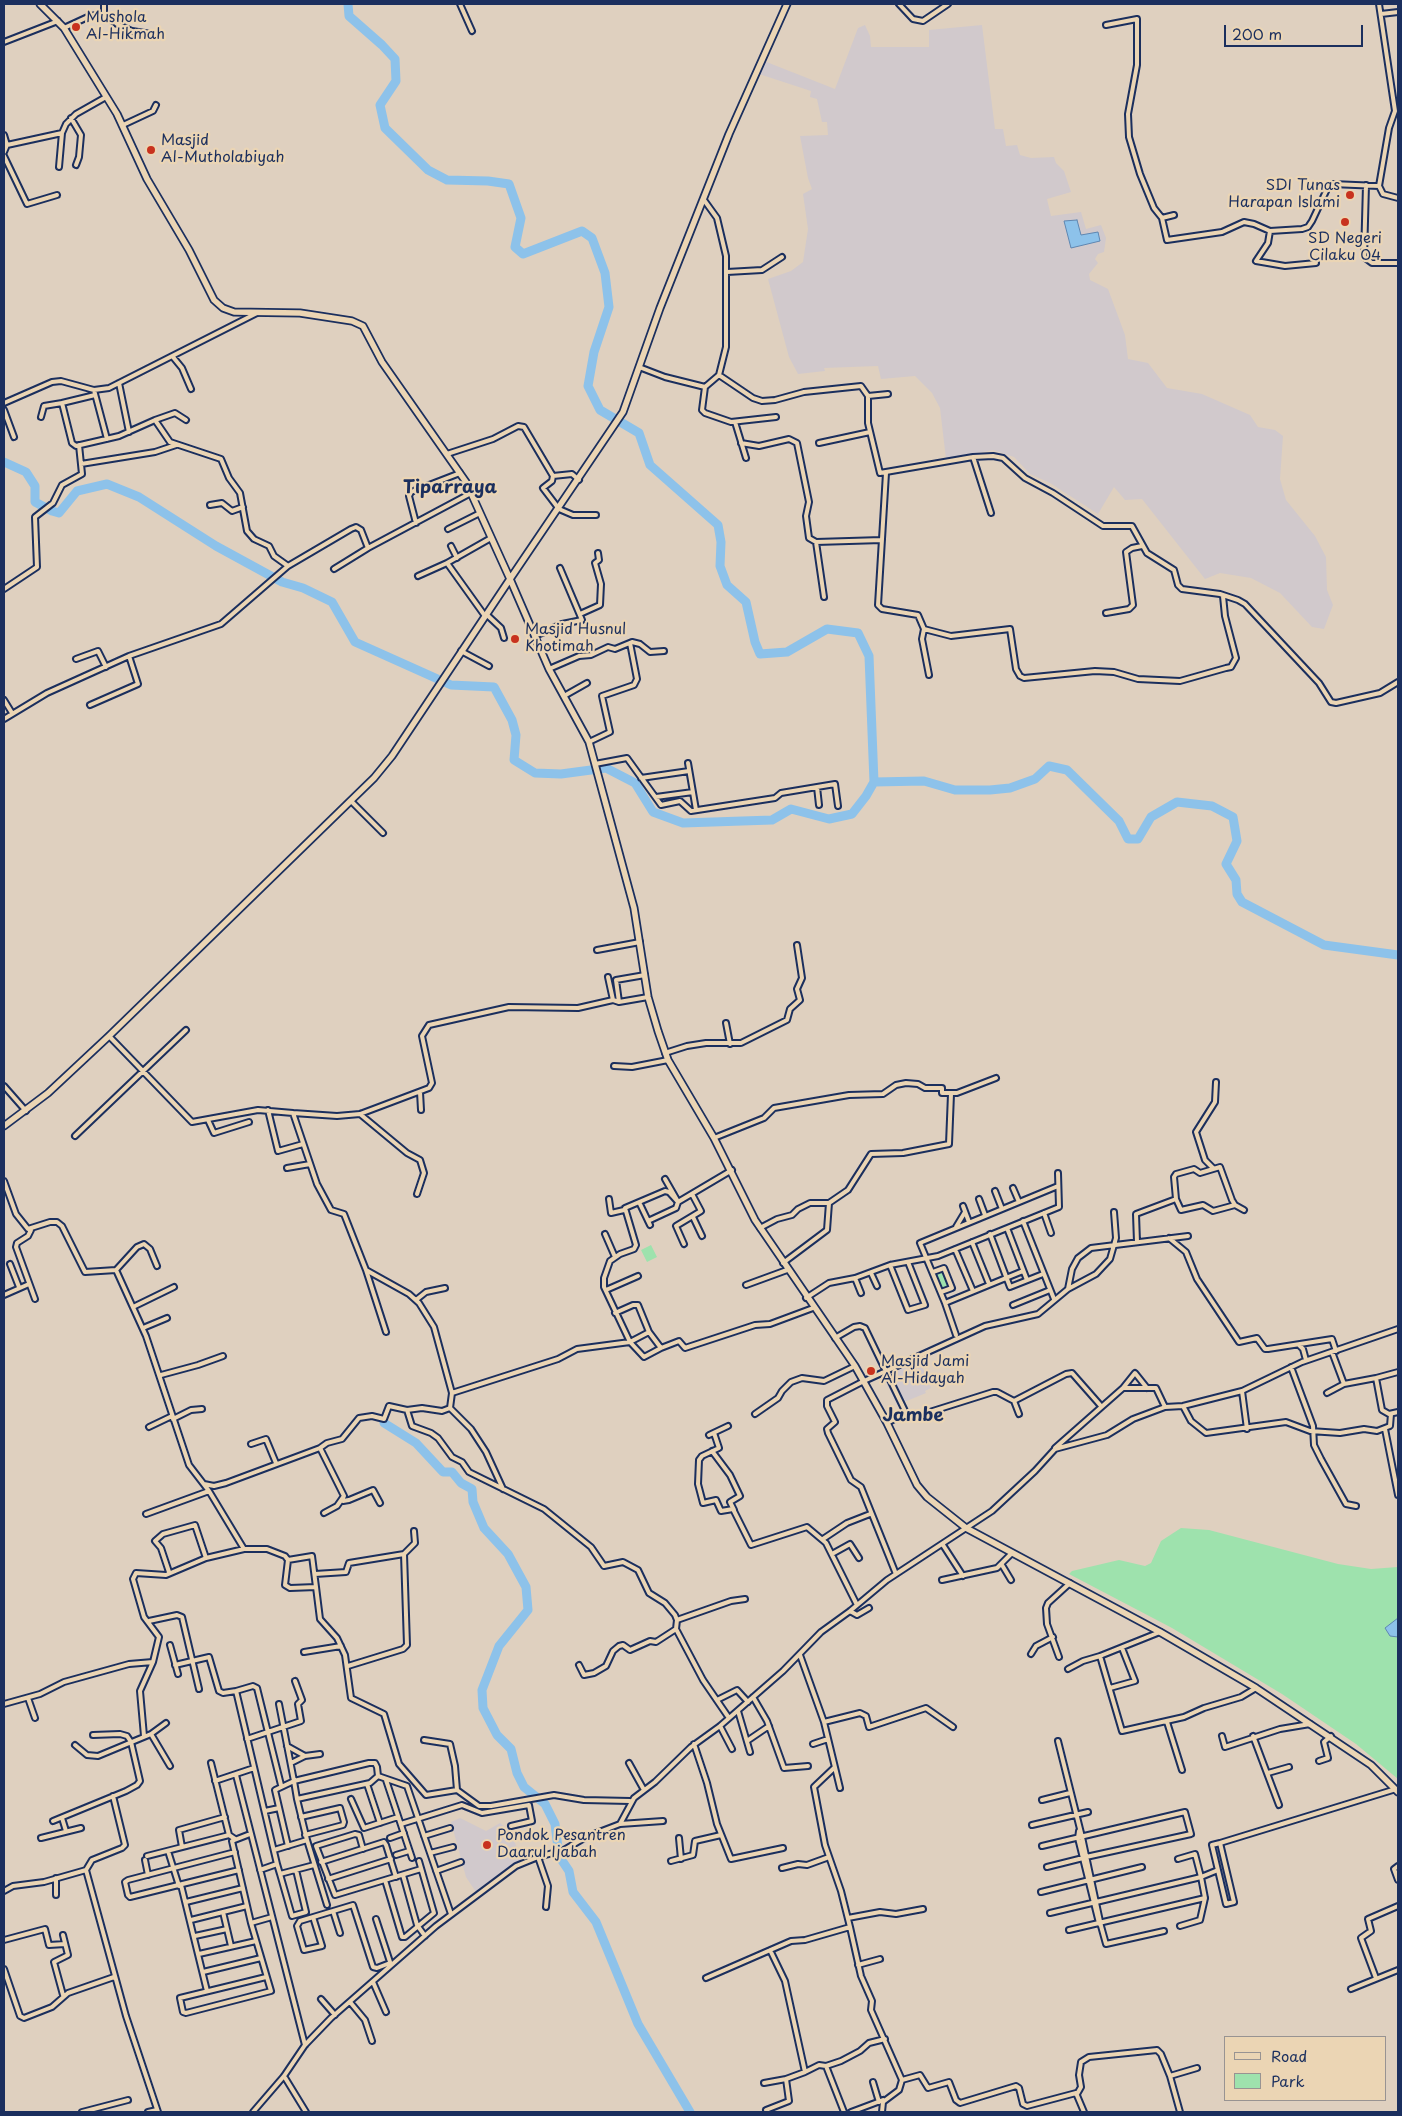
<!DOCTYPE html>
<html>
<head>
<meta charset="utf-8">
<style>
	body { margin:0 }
	#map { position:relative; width:1402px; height:2116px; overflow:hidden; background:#dfd0bf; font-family:"Playpen Sans",sans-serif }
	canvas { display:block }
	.frame { position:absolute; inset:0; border:5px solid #1b2f5e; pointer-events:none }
	.legend { position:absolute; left:1224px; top:2036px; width:162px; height:65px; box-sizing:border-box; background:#ebd5b4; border:1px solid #989392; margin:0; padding:6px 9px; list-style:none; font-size:15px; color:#1b2f5e }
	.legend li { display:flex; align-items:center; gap:10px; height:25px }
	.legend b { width:25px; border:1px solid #989392 }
	.scale { position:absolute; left:1224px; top:25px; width:139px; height:22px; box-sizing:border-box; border:2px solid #1b2f5e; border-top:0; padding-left:6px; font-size:15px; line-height:18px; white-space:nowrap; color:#1b2f5e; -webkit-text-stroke:4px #ebd5b4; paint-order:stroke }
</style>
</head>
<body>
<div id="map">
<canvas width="1402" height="2116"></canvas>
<div class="frame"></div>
<ul class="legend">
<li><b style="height:6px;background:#ebd5b4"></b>Road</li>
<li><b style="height:14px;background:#9ee2ad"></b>Park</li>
</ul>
<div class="scale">200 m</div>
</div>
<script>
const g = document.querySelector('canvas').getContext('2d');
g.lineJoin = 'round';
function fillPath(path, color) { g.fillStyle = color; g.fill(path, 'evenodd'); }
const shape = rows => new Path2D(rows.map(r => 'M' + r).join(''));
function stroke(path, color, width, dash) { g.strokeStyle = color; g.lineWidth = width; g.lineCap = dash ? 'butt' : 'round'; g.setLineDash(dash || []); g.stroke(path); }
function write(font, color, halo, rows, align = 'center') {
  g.font = font + ' "Playpen Sans",sans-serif'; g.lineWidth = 4.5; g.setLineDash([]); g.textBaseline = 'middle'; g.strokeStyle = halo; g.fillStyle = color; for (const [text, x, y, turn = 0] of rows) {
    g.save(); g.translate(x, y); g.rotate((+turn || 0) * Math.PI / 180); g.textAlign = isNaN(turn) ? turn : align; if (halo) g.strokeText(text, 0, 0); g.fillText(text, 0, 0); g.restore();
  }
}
const built = shape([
	[865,25,870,36,871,47,929,47,929,30,982,25,995,129,1003,129,1006,146,1017,145,1020,155,1031,158,1054,157,1056,163,1064,171,1071,192,1047,199,1051,216,1081,212,1086,229,1101,225,1106,238,1104,252,1098,254,1095,259,1098,263,1089,274,1090,280,1108,289,1125,335,1128,359,1148,363,1167,388,1202,394,1250,415,1258,427,1275,430,1283,436,1280,479,1286,500,1315,536,1326,557,1327,590,1333,605,1324,629,1312,627,1280,593,1251,578,1220,573,1205,579,1142,499,1125,500,1114,487,1098,514,1050,483,1030,474,1014,457,993,450,946,459,940,408,932,393,915,376,881,379,878,366,824,368,825,371,798,374,789,357,768,279,791,271,803,262,808,229,803,194,812,189,808,178,800,136,828,135,827,122,822,122,817,99,810,97,811,91,759,74,764,61,835,89,858,28],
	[920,1361,931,1388,925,1391,926,1393,897,1405,883,1376],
	[460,1818,486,1831,500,1823,510,1831,522,1860,476,1892,466,1877,451,1822]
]);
const green = shape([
	[651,1245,657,1257,647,1262,641,1250],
	[944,1270,950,1285,941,1288,935,1273],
	[1181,1528,1209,1530,1338,1564,1371,1569,1398,1567,1398,1779,1356,1744,1282,1694,1172,1628,1069,1574,1072,1571,1119,1560,1145,1566,1151,1563,1161,1541]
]);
const water = shape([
	[1077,220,1081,235,1098,232,1100,241,1071,248,1064,221,1077,220],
	[1398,1618,1398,1637,1390,1636,1385,1628,1398,1618]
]);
const river = shape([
	[4,462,26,472,35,486,35,502,52,511,59,513,77,491,107,484,139,497,216,546,282,582,303,588,332,602,355,642,451,685,494,687,512,720,516,735,514,760,535,773,561,774,606,768,635,783,653,812,683,823,772,820,791,809,829,819,852,814,866,796,874,782,869,656,858,633,827,629,787,652,760,654,755,642,746,602,727,585,720,566,721,542,718,525,650,465,639,433,600,410,588,386,594,352,609,307,605,273,592,238,582,231,523,254,515,247,521,218,509,184,488,181,447,180,428,170,385,128,380,105,396,81,395,59,382,45,349,16,348,4],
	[874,782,924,781,955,790,990,790,1010,788,1035,779,1049,766,1067,770,1119,821,1128,839,1138,839,1151,817,1177,802,1212,806,1233,817,1237,841,1226,864,1236,880,1237,894,1242,902,1324,945,1398,955],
	[384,1423,416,1443,443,1472,452,1472,461,1483,472,1489,473,1502,484,1528,508,1554,526,1587,528,1610,499,1646,482,1690,483,1708,497,1735,511,1749,517,1773,524,1787,545,1804,555,1824,559,1856,569,1871,573,1892,596,1922,638,2024,690,2112]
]);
const street = shape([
	[104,4,104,14],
	[460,4,472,31],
	[899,4,913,19,923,21,948,4],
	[1379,4,1395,111,1389,128,1379,186,1383,194,1398,198],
	[1381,14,1398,12],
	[1106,25,1137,19,1137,65,1128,114,1129,137,1140,174,1154,208,1162,218,1167,240,1222,232,1244,222,1254,224,1270,231,1302,229,1308,227,1312,221,1328,187,1332,184,1379,186],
	[64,28,90,16,104,14,117,24,132,31,157,35],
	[4,42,58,21],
	[71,118,81,135,79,157,76,165],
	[123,125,153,111,156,105],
	[4,135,7,145,4,152],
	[7,145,62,133],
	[4,156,27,204,57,195],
	[59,167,62,133,66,124,76,114,106,97],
	[1366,185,1364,257,1372,263,1398,263],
	[704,200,717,218,726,256,726,347,719,375],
	[1162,218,1174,215],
	[1270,231,1268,243,1256,261,1285,266,1316,263],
	[727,272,762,270,782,257],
	[173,357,182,368,191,389],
	[639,367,665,377,705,387,719,375],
	[719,375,753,398,762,401,775,400,804,392,861,386,868,396,868,423,880,473,973,457,993,456,1003,458,1025,478,1053,493,1103,526,1132,526,1147,553,1174,570,1178,585,1182,589,1220,594,1238,600,1245,604,1319,683,1331,702,1336,703,1380,693,1398,682],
	[119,383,129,432],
	[705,387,702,410,705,413,731,422,776,417],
	[94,390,107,439],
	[868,396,888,394],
	[4,403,52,382,61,381,94,390,109,388,257,313],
	[62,403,95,395],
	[4,410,14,437],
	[41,417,44,406,62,403,72,443,76,446,119,436,155,420,170,442,221,459,229,478,240,493,247,531,254,539,269,546,274,556,288,566],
	[155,420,175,413,186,420],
	[735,422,746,458],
	[741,443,759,446,789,439,797,443,809,502,806,516,809,538,816,542,882,540],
	[819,443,870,432],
	[447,454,493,439,518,426,524,427,553,476,552,481,543,488,559,509,573,515,596,515],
	[973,457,991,513],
	[81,464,155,452,176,445],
	[886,473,878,605,882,609,918,615,924,629],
	[553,476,572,474,579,480],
	[210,505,222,503,232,511,243,507],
	[416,523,409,496,411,492,460,473],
	[448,529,480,513],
	[816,542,824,597],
	[451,546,457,558],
	[334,569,368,548],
	[418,576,447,563],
	[4,589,37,567,35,517,53,503,62,485,82,474,79,445],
	[1106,613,1129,609,1133,605,1126,552,1132,548,1142,546],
	[486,614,501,628,504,638],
	[580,614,600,605,601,584,595,563,599,560,598,553],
	[485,616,447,563,491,538],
	[535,636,562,624,582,620,560,568],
	[461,651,489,666],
	[76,659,98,651,106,667],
	[549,669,579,656,591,655,608,647,615,649,632,642,640,644,650,652,664,651],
	[929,675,922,639,924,629,951,636,1010,629,1016,669,1020,676,1024,678,1095,671,1114,672,1138,679,1180,681,1226,668,1231,667,1236,658,1225,616,1223,596],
	[564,696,587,683],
	[4,700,12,713],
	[90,705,138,684,129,656],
	[4,719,47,693,129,656,221,624,288,566,351,529,356,527,361,530,368,548,471,493],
	[589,742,610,732,602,696,634,685,637,679,630,643],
	[688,763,696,810],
	[595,764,627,758,661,805,680,801,691,811,775,798,781,793,835,784,838,806],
	[641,778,689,771],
	[817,787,819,805],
	[656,797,693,792],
	[351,801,383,833],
	[597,950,640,942],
	[608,977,613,1000],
	[619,1002,616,980,645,975],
	[726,1023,730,1044],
	[109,1036,192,1122,258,1110,293,1113,317,1184,331,1210,344,1214,366,1270,409,1294,419,1303,434,1327,452,1393,450,1408],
	[665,1053,687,1046,706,1043,741,1043,787,1020,790,1009,800,1000,797,989,802,978,797,945],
	[614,1066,632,1067,668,1060],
	[4,1086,26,1111],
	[420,1092,421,1110],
	[268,1110,278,1151,303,1144],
	[293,1113,337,1116,360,1114,429,1088,432,1083,422,1036,429,1025,509,1007,578,1008,613,1000,619,1002,648,997],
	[360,1114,407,1153,420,1160,424,1173,417,1194],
	[208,1120,214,1133,249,1122],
	[75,1136,186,1030],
	[714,1138,764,1118,774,1108,849,1095,883,1094,896,1085,906,1083,918,1084,925,1088,942,1088,942,1093,957,1093,996,1078],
	[287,1168,310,1164],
	[1213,1168,1205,1160,1196,1132,1215,1102,1216,1082],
	[665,1179,677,1200],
	[4,1181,16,1214,28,1229,50,1222,57,1222,62,1226,85,1272,116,1270,146,1336,189,1465,209,1491,244,1549],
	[1013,1188,1019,1202],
	[995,1191,1002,1209],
	[609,1199,611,1213,624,1210],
	[979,1199,985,1215],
	[639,1202,650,1225],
	[1235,1205,1213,1211,1203,1205,1181,1210,1176,1199,1174,1177,1176,1174,1194,1169,1200,1173,1220,1167,1232,1200,1235,1205,1244,1210],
	[963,1206,969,1222],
	[1044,1213,1051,1233],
	[693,1217,702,1236],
	[648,1221,676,1208,678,1202,732,1170],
	[1023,1221,1054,1299],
	[956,1227,965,1212],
	[760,1228,777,1219,792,1215,798,1209,810,1203,829,1203],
	[1007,1228,1027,1280],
	[31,1230,28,1236,17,1243,16,1247,35,1299],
	[605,1234,615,1257],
	[990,1234,1010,1287,1043,1274],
	[1169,1238,1186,1252,1197,1279,1239,1342,1257,1338,1265,1349,1268,1349,1332,1339,1336,1351],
	[972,1242,989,1284],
	[1137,1242,1136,1214,1176,1199],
	[684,1244,676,1226,701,1211,692,1194],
	[955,1249,973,1291],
	[783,1263,827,1230,829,1203,848,1190,871,1154,903,1153,949,1144,951,1094],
	[10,1264,19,1287],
	[890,1265,908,1310,925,1305,908,1262],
	[116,1270,137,1247,144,1244,150,1249,157,1266],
	[366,1270,386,1332],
	[1023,1271,945,1303,920,1243,1058,1186],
	[933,1272,944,1268,952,1288,941,1292],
	[871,1273,877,1286],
	[855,1278,861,1293],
	[746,1285,787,1270],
	[1068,1289,1096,1274,1110,1259,1116,1238,1114,1212],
	[606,1290,638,1276],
	[4,1295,29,1284],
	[806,1298,829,1283,855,1278,890,1265,938,1256,1059,1207,1058,1173],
	[416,1300,426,1292,445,1288],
	[945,1303,956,1335],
	[1013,1305,1050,1290],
	[133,1307,174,1287],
	[615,1313,633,1305,638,1305,649,1332],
	[143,1328,167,1318],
	[835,1338,854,1327,860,1326,865,1328,906,1413],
	[1299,1345,1303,1349,1306,1360],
	[661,1348,644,1357,630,1342,604,1287,604,1278,610,1261,620,1254,634,1249,636,1245,625,1208,665,1191,669,1192,678,1202],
	[1332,1352,1344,1384],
	[1291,1367,1313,1426,1314,1445,1321,1459,1346,1504,1356,1506],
	[161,1375,198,1365,223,1356],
	[1376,1378,1398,1372],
	[1123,1388,1135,1373,1147,1388],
	[1242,1391,1247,1429],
	[452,1393,558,1359,577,1349,630,1342,649,1332,661,1348,679,1341,685,1348,755,1325,770,1324,813,1308],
	[1327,1393,1344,1384,1376,1378,1382,1410,1389,1414,1398,1412],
	[1014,1401,1066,1374,1072,1373,1101,1406],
	[1183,1406,1191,1421,1206,1433,1286,1422,1310,1431,1340,1433,1364,1429,1377,1431,1390,1426,1391,1414],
	[450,1408,471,1429,486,1452,503,1489],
	[407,1410,412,1426,431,1433,438,1438,452,1457,462,1462,469,1472,544,1509,591,1547,604,1566,623,1562,638,1570,649,1593,665,1603,675,1615,677,1620,676,1629],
	[755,1414,778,1398,782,1391,791,1382,802,1378,824,1381,855,1366],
	[173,1419,191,1410,202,1409],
	[887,1423,906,1413,917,1416,993,1392,997,1392,1014,1401,1019,1414],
	[149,1427,172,1416],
	[1385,1429,1398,1495],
	[714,1433,719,1448,702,1456,699,1460,698,1484,703,1503,716,1500,721,1511,733,1509,751,1545,807,1527,826,1543,857,1605],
	[709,1435,728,1426],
	[251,1444,266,1439,276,1463],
	[1055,1448,1123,1388,1156,1388,1165,1407],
	[712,1451,730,1475,740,1496,730,1502,734,1510],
	[204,1484,214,1486,226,1483,320,1448],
	[343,1501,349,1500,373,1490,380,1503],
	[324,1513,337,1506,344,1496,320,1448,327,1443,342,1439,359,1418,372,1416,384,1419,389,1406,407,1410,422,1408,442,1411,450,1408],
	[146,1514,209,1491],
	[823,1539,847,1523,870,1514],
	[943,1545,963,1576],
	[832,1554,850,1544,859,1558],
	[288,1560,285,1585,290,1588,316,1587,320,1619,337,1638,345,1655,351,1698,384,1714,399,1764,426,1795,457,1790,479,1806,491,1806,554,1795,584,1800,630,1801],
	[288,1560,312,1556,316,1587],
	[1002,1565,1011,1580],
	[169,1572,161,1548,155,1541,163,1534,195,1525,206,1558],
	[315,1574,346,1572,349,1563,404,1554,415,1543,414,1531],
	[896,1574,861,1487,851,1480,828,1433,827,1429,835,1422,827,1406,827,1400,864,1381,985,1326,1038,1314,1068,1289,1072,1269,1078,1258,1091,1248,1188,1236],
	[942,1580,997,1568,1012,1553],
	[850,1611,857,1615,869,1608],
	[677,1620,731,1601,745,1599],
	[149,1621,177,1615,182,1617,199,1689],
	[1160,1632,1100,1656,1122,1731,1184,1717,1204,1708,1241,1697,1256,1688],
	[170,1645,178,1674],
	[304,1652,341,1646],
	[1031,1654,1036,1646,1053,1637],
	[800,1655,824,1722,840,1788],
	[1059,1657,1047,1624,1046,1608,1048,1603,1070,1583],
	[175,1665,209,1657,219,1691,223,1693,236,1691,237,1695,277,1864,260,1870],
	[579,1665,584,1675,594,1673,606,1666,613,1651,619,1646,623,1645,630,1650,650,1641,656,1642,676,1629,703,1680,729,1718],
	[348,1666,403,1649,407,1645,404,1554],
	[1068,1669,1083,1661,1100,1656],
	[1110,1688,1135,1681,1122,1648],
	[236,1691,253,1686,257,1688,281,1785],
	[753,1697,767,1721,784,1768,808,1766],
	[28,1698,35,1718],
	[717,1700,737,1690,748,1702],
	[4,1704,40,1694,64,1682,129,1664,153,1662,159,1637,144,1617,133,1579,136,1573,166,1575,206,1558,244,1549,267,1549,285,1556,288,1560],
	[279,1704,294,1781,275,1790,288,1846],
	[738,1711,750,1752],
	[824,1722,860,1713,866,1716,869,1727,926,1708,953,1727],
	[1167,1722,1182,1770],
	[720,1726,732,1749],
	[151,1734,170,1766],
	[144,1736,140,1691,153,1662],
	[1222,1736,1225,1747,1280,1729,1310,1724],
	[1253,1736,1279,1805],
	[247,1739,301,1721,298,1704,302,1700,295,1681],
	[424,1740,450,1744,455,1766,457,1790],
	[747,1741,769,1726],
	[1058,1741,1082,1837,1101,1926,1099,1923,1078,1838,1079,1831],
	[694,1744,707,1783,717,1824,731,1859,783,1848],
	[813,1744,828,1739],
	[75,1745,87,1755,98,1756,151,1734,166,1723],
	[287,1746,305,1756],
	[1319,1761,1328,1758,1324,1742,1331,1736],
	[211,1763,229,1835,235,1839],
	[291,1763,305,1756,320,1754],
	[629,1763,644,1790],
	[1268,1773,1289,1767],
	[236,1775,305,2045],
	[378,1776,407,1786,451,1914],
	[386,1780,412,1858],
	[215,1781,254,1768],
	[367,1784,380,1823],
	[113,1796,125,1845,122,1848,92,1860,86,1870,126,2016,158,2112],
	[351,1799,364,1828,398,1817],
	[1042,1800,1070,1793],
	[265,1811,279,1808],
	[301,1817,340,1808,344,1822,343,1825,305,1835],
	[62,1818,66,1831],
	[53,1821,126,1791,137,1785,140,1781,131,1742,127,1736,120,1734,93,1735],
	[401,1824,462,1805,482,1813,529,1805,532,1821,511,1826],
	[620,1824,663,1821],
	[1032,1825,1088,1812],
	[250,1834,232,1841,251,1923,271,1991,186,2013,183,2012,180,1998,266,1977],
	[424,1836,450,1828],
	[41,1838,81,1828],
	[390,1838,404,1833],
	[679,1838,681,1859],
	[307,1840,327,1905],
	[1220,1843,1396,1789],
	[1220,1843,1234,1902,1226,1904,1212,1845,1220,1843],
	[1042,1846,1185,1812,1191,1834,1086,1857],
	[182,1847,179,1830,225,1817],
	[363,1849,359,1835,355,1834,316,1846,335,1895,421,1869],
	[274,1850,307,1840,297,1799,294,1781,369,1763,375,1763,377,1767,378,1776,370,1783,297,1799],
	[168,1851,179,1886],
	[235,1852,128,1880,125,1882,128,1895,130,1897,239,1870],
	[430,1853,453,1847],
	[396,1855,409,1851],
	[147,1856,229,1835],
	[538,1857,548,1886,546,1907],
	[145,1860,148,1875],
	[671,1861,693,1855,695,1841,721,1835],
	[321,1862,384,1842,386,1845,396,1877],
	[277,1864,280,1874,314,1865],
	[1398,1866,1394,1869,1398,1880],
	[1047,1867,1083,1858],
	[782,1868,798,1864,807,1865,829,1857],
	[436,1871,461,1862],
	[280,1874,292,1916,306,1912,296,1870],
	[403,1875,417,1925,425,1936],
	[328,1879,391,1859],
	[385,1880,402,1937,405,1937,434,1913,419,1861],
	[181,1885,207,1991],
	[4,1891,13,1886,44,1882,86,1870],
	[1041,1892,1142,1867],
	[56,1895,56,1878],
	[186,1902,243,1888],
	[333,1911,340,1933],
	[223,1912,231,1946],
	[1050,1913,1201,1877,1195,1854,1178,1859],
	[313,1917,322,1946,304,1950,297,1926,300,1921,353,1905,373,1967,377,1968,390,1963],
	[848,1918,880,1912,896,1914,923,1909],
	[376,1919,391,1965],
	[191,1920,247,1906],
	[251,1923,272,1917],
	[1101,1926,1106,1944,1164,1931],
	[1180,1926,1200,1920,1205,1898],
	[850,1927,861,1976,872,2001,871,2010,902,2080,899,2090,883,2102,882,2112],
	[1069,1930,1205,1898,1201,1877,1218,1870],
	[63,1935,68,1955,54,1962,63,1995],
	[195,1936,227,1929],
	[4,1940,45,1929,49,1945,65,1944],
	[199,1954,256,1941],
	[858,1965,880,1959],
	[4,1969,20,2016,24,2018,52,2007,68,1993,114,1977],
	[203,1972,261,1958],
	[706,1978,791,1941,805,1940,850,1927,841,1891,825,1845,814,1787,834,1768],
	[1376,1978,1361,1938,1371,1931,1368,1919,1398,1906],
	[373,1982,386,2012],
	[1351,1989,1398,1970],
	[321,1999,335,2015],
	[350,2002,365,2020,372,2041],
	[826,2066,844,2112],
	[805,2072,819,2065,826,2066,841,2061,860,2051,869,2043,885,2039],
	[284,2076,306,2112],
	[902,2080,920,2075,928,2088,949,2082,956,2100,960,2103,1016,2086,1019,2088,1023,2104,1027,2106,1076,2093,1084,2112],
	[873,2082,879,2102],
	[764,2083,786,2079],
	[1077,2094,1081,2087,1079,2075,1081,2062,1089,2057,1157,2050,1161,2054,1170,2076],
	[766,2110,789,2101,786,2079,805,2072,785,1981,770,1950],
	[82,2112,128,2100],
	[148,2112,157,2110],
	[253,2112,284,2076,305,2045,331,2018,436,1926,516,1866,538,1857,564,1850,586,1837,620,1824,634,1798,655,1782,691,1747,720,1726,783,1671,821,1632,850,1611,887,1580,992,1511,1035,1471,1055,1449,1107,1435,1133,1419,1165,1407,1183,1406,1242,1391,1302,1362,1398,1329],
	[851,2112,883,2100],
	[1180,2112,1170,2076,1197,2068]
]);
const secondary = shape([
	[787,4,729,134,660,308,623,412,510,579,549,669,589,742,634,908,648,997,658,1031,668,1060,714,1138,755,1220,855,1366,887,1423,917,1485,927,1497,966,1528,1160,1632,1256,1688,1371,1765,1398,1792],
	[4,1126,48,1093,109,1036,374,778,392,756,510,579,466,482,382,362,363,326,352,321,300,313,234,312,223,308,214,300,189,250,147,179,117,114,64,28,40,4]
]);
const markers = [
	[76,27,5,"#c8321e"],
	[151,150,5,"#c8321e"],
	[1350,195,5,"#c8321e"],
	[1345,222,5,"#c8321e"],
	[515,639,5,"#c8321e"],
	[871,1371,5,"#c8321e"],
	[487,1845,5,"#c8321e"]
];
const poiNames = [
	["Mushola",86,18],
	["Al-Hikmah",86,35],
	["Masjid",161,141],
	["Al-Mutholabiyah",161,158],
	["SDI Tunas",1340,186,"right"],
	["Harapan Islami",1340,203,"right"],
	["SD Negeri",1345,239,"center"],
	["Cilaku 04",1345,256,"center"],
	["Masjid Husnul",525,630],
	["Khotimah",525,647],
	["Masjid Jami",881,1362],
	["Al-Hidayah",881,1379],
	["Pondok Pesantren",497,1836],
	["Daarul Ijabah",497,1853]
];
const quarterNames = [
	["Tiparraya",450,488],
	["Jambe",913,1416]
];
fillPath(built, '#d1c9cc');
fillPath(green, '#9ee2ad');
fillPath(water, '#8dc2ea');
stroke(water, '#5f87b2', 1);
stroke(river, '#8dc2ea', 9);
stroke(street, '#1b2f5e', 8);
stroke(secondary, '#1b2f5e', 9);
stroke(street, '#ebd5b4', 4);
stroke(secondary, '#ebd5b4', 5.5);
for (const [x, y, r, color] of markers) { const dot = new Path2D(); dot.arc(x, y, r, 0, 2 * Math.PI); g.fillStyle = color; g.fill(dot); stroke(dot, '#ebd5b4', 2); }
write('15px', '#1b2f5e', '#ebd5b4', poiNames, 'left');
write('bold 18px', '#1b2f5e', '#ebd5b4', quarterNames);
</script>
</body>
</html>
